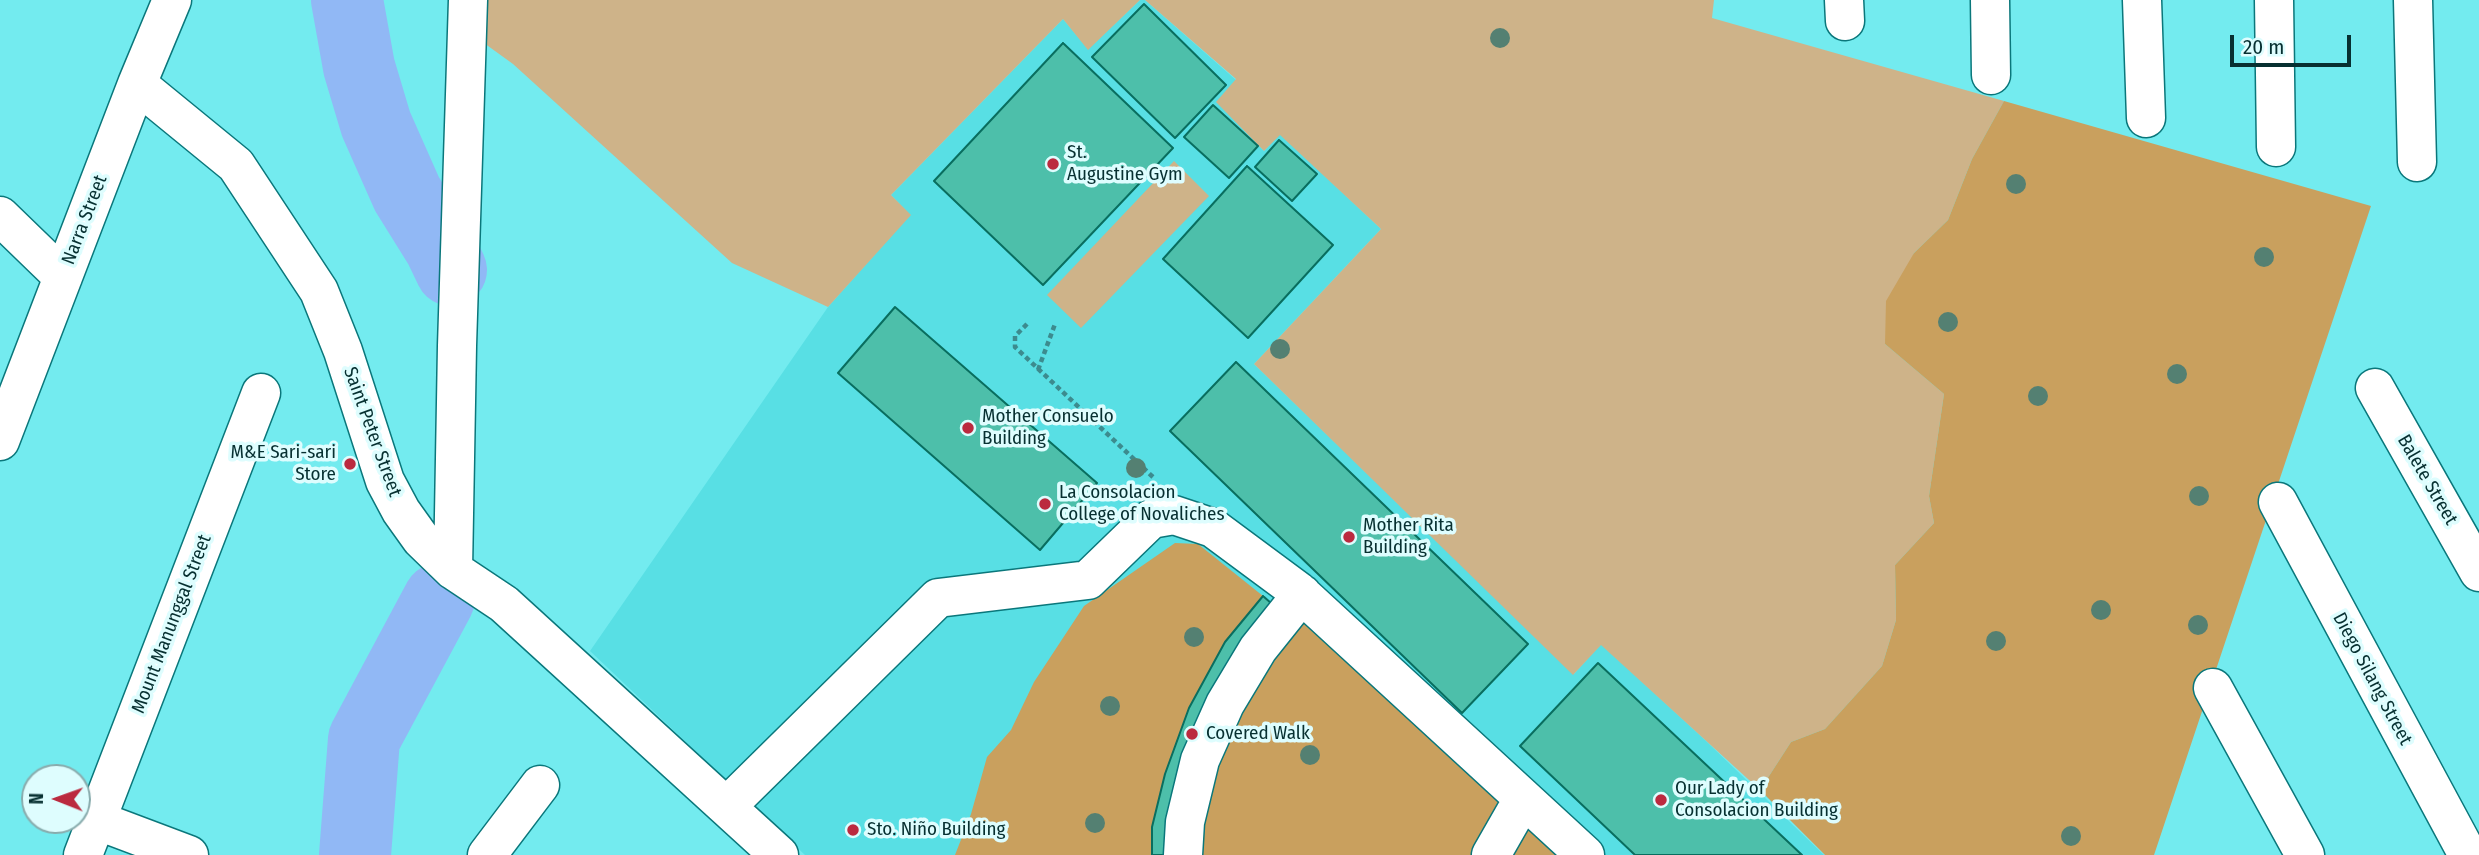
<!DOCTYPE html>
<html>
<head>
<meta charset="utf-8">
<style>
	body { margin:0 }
	#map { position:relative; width:2479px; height:855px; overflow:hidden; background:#73ebef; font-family:"Fira Sans Condensed",sans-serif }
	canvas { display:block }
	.north { position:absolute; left:21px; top:764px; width:70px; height:70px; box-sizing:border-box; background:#defdfe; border:2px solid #88abac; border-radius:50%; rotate:271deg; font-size:19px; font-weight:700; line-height:28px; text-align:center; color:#073031 }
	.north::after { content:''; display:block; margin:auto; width:24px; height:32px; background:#bb2a3f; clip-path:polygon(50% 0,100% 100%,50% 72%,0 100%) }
	.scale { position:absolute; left:2230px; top:35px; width:121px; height:32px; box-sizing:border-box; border:4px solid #073031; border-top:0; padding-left:9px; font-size:21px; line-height:24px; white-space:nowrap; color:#073031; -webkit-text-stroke:5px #defdfe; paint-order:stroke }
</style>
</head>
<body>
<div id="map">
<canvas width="2479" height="855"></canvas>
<div class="north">N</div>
<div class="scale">20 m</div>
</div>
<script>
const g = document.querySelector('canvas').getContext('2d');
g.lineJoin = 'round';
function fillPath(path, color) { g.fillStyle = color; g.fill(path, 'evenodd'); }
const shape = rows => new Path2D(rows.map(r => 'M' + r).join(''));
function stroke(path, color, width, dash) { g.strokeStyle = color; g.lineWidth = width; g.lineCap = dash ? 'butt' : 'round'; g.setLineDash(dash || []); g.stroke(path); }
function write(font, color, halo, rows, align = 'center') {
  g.font = font + ' "Fira Sans Condensed",sans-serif'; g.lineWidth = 7; g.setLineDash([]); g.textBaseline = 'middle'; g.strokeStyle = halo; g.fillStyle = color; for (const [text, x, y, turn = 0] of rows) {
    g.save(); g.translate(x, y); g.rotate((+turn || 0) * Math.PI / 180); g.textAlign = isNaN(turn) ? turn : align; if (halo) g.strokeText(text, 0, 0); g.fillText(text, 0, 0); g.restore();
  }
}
const built = shape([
	[1140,0,1145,0,1236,80,1217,102,1264,151,1280,134,1381,229,1254,364,1574,674,1601,644,1704,739,1824,855,805,855,590,651,828,307,910,215,891,195,1063,19,1088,49]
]);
const green = shape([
	[460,0,1140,0,1088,50,1063,19,891,195,911,215,828,307,732,263,513,64,459,25],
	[1145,0,1714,0,1712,18,2004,101,1972,159,1948,220,1914,253,1885,344,1944,394,1929,496,1934,523,1895,565,1896,620,1882,666,1825,729,1791,742,1760,790,1601,645,1573,675,1254,364,1381,229,1280,135,1264,151,1216,102,1236,79],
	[1174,161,1209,196,1081,328,1047,295]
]);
const forest = shape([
	[2004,101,2371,206,2154,855,1825,855,1760,790,1791,742,1825,729,1882,666,1896,620,1895,565,1934,523,1929,496,1944,394,1885,344,1886,301,1914,253,1948,220,1972,159],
	[1175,543,1198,544,1263,596,1225,642,1189,708,1152,827,1152,855,955,855,971,814,987,757,1011,730,1034,682,1084,606],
	[1299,609,1510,802,1478,855,1189,855,1204,764],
	[1528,821,1568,855,1508,855]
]);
const river = shape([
	[347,0,359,67,376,124,407,194,440,247,451,270],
	[355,855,364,739,439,599]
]);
const building = shape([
	[1144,4,1226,85,1175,138,1092,57,1144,4],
	[1063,43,1173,148,1043,285,934,181,1063,43],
	[1213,105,1258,146,1229,178,1184,137,1213,105],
	[1279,140,1317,174,1292,201,1255,167,1279,140],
	[1247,166,1333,245,1248,338,1163,259,1247,166],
	[895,307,1097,483,1040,550,838,373,895,307],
	[1236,362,1528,644,1462,713,1170,431,1236,362],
	[1263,596,1281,612,1178,855,1152,855,1152,827,1165,774,1189,708,1225,642,1263,596],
	[1598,663,1802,855,1635,855,1520,746,1598,663]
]);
const path = shape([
	[1027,324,1015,336,1015,347,1154,478],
	[1038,370,1055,324]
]);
const minor = shape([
	[1844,0,1845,21],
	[1990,0,1991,75],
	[2142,0,2146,118],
	[2274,0,2276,147],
	[2413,0,2417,162],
	[137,84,236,165,319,291,343,351,385,481,401,511,421,539,453,570,504,604,779,855],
	[0,216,63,277],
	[2375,388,2479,572],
	[0,441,137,84,172,0],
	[2278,502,2468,855],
	[453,570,457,346,468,0],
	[2213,688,2305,855],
	[727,806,938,598,1088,580,1151,519,1174,515,1213,528,1298,591,1585,855],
	[96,820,189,855],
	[83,855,261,393],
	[487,855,540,785],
	[1183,855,1185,822,1200,760,1225,704,1258,649,1302,594],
	[1491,855,1523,799]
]);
const trees = [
	[1500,38],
	[2016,184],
	[2264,257],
	[1948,322],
	[1280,349],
	[2177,374],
	[2038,396],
	[1136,468],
	[2199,496],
	[2101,610],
	[2198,625],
	[1194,637],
	[1996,641],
	[1110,706],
	[1310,755],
	[1095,823],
	[2071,836]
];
const markers = [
	[1053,164,7,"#bb2a3f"],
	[968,428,7,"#bb2a3f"],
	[350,464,7,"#bb2a3f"],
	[1045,504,7,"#bb2a3f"],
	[1349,537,7,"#bb2a3f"],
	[1192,734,7,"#bb2a3f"],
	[1661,800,7,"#bb2a3f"],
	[853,830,7,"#bb2a3f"]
];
const poiNames = [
	["St.",1067,153],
	["Augustine Gym",1067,175],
	["Mother Consuelo",982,417],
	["Building",982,439],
	["M&E Sari-sari",336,453,"right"],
	["Store",336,475,"right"],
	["La Consolacion",1059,493],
	["College of Novaliches",1059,515],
	["Mother Rita",1363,526],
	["Building",1363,548],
	["Covered Walk",1206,734],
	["Our Lady of",1675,789],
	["Consolacion Building",1675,811],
	["Sto. Niño Building",867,830]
];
const streetNames = [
	["Narra Street",85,220,-69],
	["Saint Peter Street",372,432,70],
	["Balete Street",2427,480,60],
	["Mount Manunggal Street",172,624,-69],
	["Diego Silang Street",2372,679,62]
];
fillPath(built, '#58dfe4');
fillPath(green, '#ceb389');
fillPath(forest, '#c9a05e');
stroke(river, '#91b8f5', 72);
fillPath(building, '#4dbfaa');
stroke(building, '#096e5f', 2);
stroke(minor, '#0a777b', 41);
stroke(path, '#3c8b8e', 4.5, [5, 3.5]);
stroke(minor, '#fff', 38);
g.fillStyle = '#548072';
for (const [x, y] of trees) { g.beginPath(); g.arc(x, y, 10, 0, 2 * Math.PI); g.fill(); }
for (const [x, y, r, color] of markers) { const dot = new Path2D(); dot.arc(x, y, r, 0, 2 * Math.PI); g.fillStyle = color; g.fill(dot); stroke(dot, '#defdfe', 2.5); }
write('19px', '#073031', '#defdfe', poiNames, 'left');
write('19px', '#073031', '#defdfe', streetNames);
</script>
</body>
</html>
